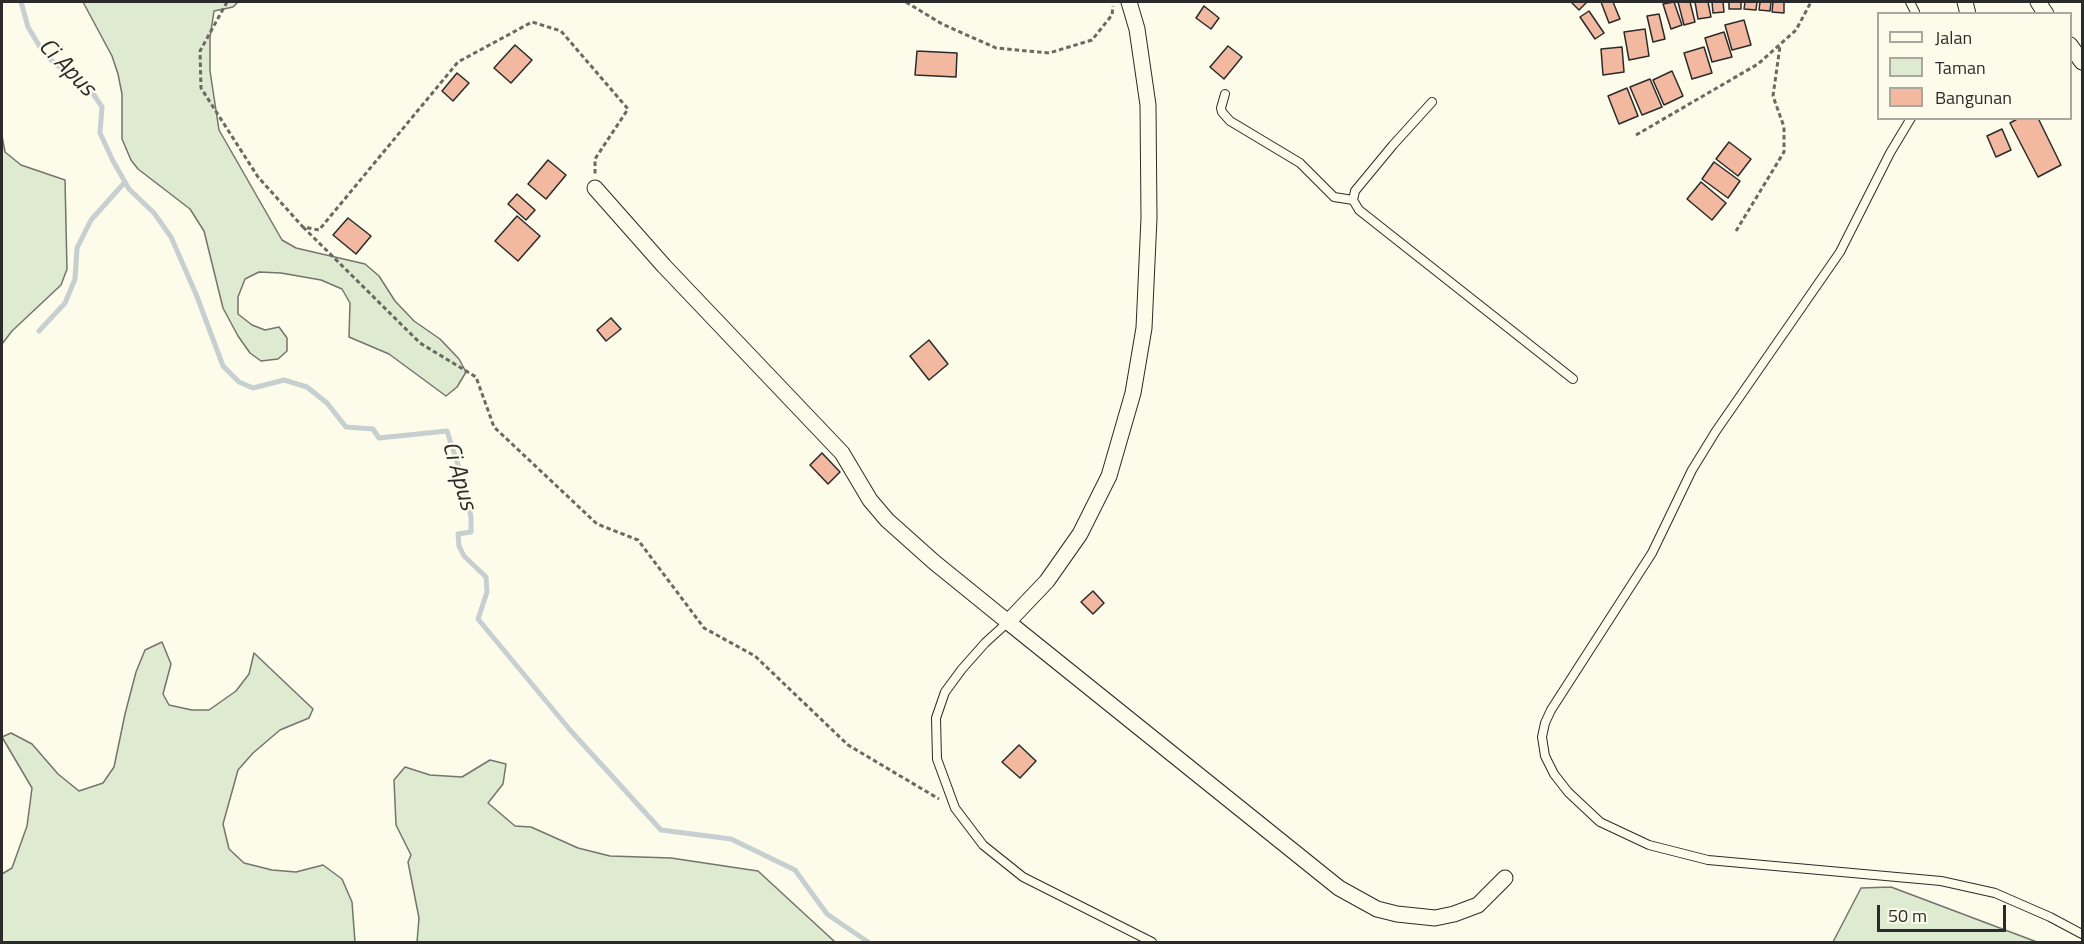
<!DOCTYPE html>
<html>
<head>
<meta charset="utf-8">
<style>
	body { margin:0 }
	#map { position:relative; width:2084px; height:944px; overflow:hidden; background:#fdfbea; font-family:"Titillium Web",sans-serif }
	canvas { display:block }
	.frame { position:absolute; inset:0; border:3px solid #2b2b2b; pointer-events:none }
	.legend { position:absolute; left:1877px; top:12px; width:195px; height:108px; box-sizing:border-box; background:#fdfbea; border:2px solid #a9a89e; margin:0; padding:8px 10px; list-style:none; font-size:18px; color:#2b2b2b }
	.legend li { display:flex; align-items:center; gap:12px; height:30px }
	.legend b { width:30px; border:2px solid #a9a89e }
	.scale { position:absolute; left:1877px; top:905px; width:129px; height:27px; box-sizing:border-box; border:3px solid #2b2b2b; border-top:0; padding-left:8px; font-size:18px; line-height:21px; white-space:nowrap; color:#2b2b2b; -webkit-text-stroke:4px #fdfbea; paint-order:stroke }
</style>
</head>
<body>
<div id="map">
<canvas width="2084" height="944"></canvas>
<div class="frame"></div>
<ul class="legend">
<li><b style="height:8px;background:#fdfbea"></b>Jalan</li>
<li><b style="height:16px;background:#deebd1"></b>Taman</li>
<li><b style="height:16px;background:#f2b8a0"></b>Bangunan</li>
</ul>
<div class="scale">50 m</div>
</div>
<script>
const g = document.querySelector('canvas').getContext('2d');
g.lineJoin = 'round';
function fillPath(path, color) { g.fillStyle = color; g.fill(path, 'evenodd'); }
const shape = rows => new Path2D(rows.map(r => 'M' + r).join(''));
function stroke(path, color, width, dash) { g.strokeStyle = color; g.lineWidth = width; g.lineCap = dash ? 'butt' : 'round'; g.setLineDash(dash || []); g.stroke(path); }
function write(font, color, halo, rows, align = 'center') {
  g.font = font + ' "Titillium Web",sans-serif'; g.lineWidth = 4.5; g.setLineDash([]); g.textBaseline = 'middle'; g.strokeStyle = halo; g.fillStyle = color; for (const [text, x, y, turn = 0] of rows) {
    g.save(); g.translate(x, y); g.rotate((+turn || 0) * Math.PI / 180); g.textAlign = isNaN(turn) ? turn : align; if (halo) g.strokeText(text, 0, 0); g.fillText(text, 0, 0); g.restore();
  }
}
const green = shape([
	[83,2,238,2,233,7,214,11,210,37,210,71,219,130,282,240,296,248,365,264,379,276,395,301,414,321,440,339,459,359,466,372,457,387,446,396,389,354,349,337,350,303,342,289,321,280,281,273,259,272,245,279,238,297,238,314,252,325,265,330,279,327,287,338,287,351,278,359,261,361,250,353,238,336,223,308,204,231,190,209,138,169,131,160,122,139,122,94,118,74,112,56,83,2],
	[2,136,5,152,21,165,65,180,67,269,61,285,12,331,2,344,2,136],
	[162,642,171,664,163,694,169,705,192,710,209,710,236,691,249,674,254,653,313,709,309,718,280,730,253,753,238,770,223,824,229,849,244,863,272,870,296,872,323,865,342,879,352,902,355,942,2,942,2,874,12,868,27,826,32,788,2,737,11,733,32,744,58,774,79,791,103,783,114,767,125,714,136,672,145,650,162,642],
	[490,760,506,764,503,784,488,803,515,826,531,827,578,848,610,856,671,858,758,871,835,942,417,942,419,918,408,862,411,855,396,825,394,780,405,767,430,775,462,777,490,760],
	[1891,887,2037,942,1833,942,1861,888,1891,887]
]);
const stream = shape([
	[21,2,28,27,43,52,52,61,92,92,102,107,100,133,113,161,129,189,154,213,171,237,196,294,223,366,239,382,253,388,284,380,307,387,327,403,346,427,373,429,379,438,447,431,460,471,471,517,471,532,458,534,459,546,464,556,486,577,487,592,478,619,570,730,661,830,731,839,795,870,827,914,868,942],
	[39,331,65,303,75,279,77,248,91,220,125,182]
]);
const building = shape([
	[1571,2,1587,2,1579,10,1571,2],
	[1601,2,1613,2,1620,19,1609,23,1601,2],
	[1674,2,1682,25,1671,29,1663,4,1674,2],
	[1678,2,1690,2,1695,22,1684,25,1678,2],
	[1695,2,1708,2,1711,17,1698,19,1695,2],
	[1712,2,1723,2,1724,12,1713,13,1712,2],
	[1729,2,1741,2,1741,9,1729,9,1729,2],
	[1745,2,1757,2,1756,10,1744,9,1745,2],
	[1760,2,1771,2,1770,11,1759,10,1760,2],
	[1773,2,1784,2,1784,13,1772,12,1773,2],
	[1204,6,1219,18,1211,29,1196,18,1204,6],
	[1589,11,1604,33,1595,39,1580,17,1589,11],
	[1659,14,1665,39,1653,42,1647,16,1659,14],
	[1744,20,1751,45,1732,50,1725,25,1744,20],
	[1645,29,1649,56,1629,60,1624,32,1645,29],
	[1724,32,1732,57,1712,62,1705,38,1724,32],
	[515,45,532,60,511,83,494,68,515,45],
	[1228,46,1242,57,1224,79,1210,67,1228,46],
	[1622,47,1624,72,1603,75,1601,49,1622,47],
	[1704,47,1712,73,1692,79,1684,53,1704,47],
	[917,51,957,53,956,77,915,75,917,51],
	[1672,71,1683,96,1664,105,1653,80,1672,71],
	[457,73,469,83,453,101,442,91,457,73],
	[1650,79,1662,107,1642,115,1630,87,1650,79],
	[1627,88,1638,116,1619,124,1608,96,1627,88],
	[2019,118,2038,118,2061,165,2038,177,2010,123,2019,118],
	[2002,129,2011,150,1996,157,1987,136,2002,129],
	[1729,142,1751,159,1738,176,1716,159,1729,142],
	[548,160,566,175,546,199,528,184,548,160],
	[1714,162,1740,181,1728,198,1702,179,1714,162],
	[1701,182,1726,203,1712,220,1687,199,1701,182],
	[517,194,535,210,526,220,508,204,517,194],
	[517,216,540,236,518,261,495,241,517,216],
	[348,218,371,236,356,254,333,235,348,218],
	[611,318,621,329,606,341,597,330,611,318],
	[929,340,948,364,929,380,910,356,929,340],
	[822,453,840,472,828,484,810,465,822,453],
	[1093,591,1104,603,1093,614,1081,602,1093,591],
	[1019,745,1036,761,1020,778,1002,762,1019,745]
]);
const path = shape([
	[227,2,200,51,201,88,258,177,303,227,319,230,458,62,532,22,561,31,628,109,595,159,595,174],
	[906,2,942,24,996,48,1049,53,1092,40,1112,15,1113,6],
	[1636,135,1758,64,1796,30,1811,2],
	[303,227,420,343,476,377,494,427,597,524,638,540,704,628,755,656,848,745,939,799],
	[1736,231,1784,152,1784,127,1773,96,1780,46]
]);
const service = shape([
	[1910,2,1915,12],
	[1225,94,1221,108,1222,112,1230,121,1300,163,1334,197,1353,200],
	[1432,102,1393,145,1355,191,1353,200,1359,210,1573,379],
	[1911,118,1890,153,1840,252,1716,431,1692,470,1652,553,1551,710,1545,723,1542,737,1545,756,1554,774,1568,792,1600,822,1649,845,1708,860,1941,881,1995,893,2050,917,2082,934],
	[1008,622,985,643,962,669,945,692,936,718,937,759,955,808,983,845,1023,877,1152,942]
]);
const minor = shape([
	[1129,2,1137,29,1148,105,1149,218,1144,328,1133,393,1109,476,1080,534,1047,581,1008,622,1339,888,1377,909,1397,914,1435,918,1454,914,1478,905,1505,878],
	[1965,2,1968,14],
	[2038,2,2046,14],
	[2070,45,2082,62],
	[595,188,664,266,842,453,870,500,887,520,934,562,1008,622]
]);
const waterNames = [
	["Ci Apus",66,68,46],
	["Ci Apus",458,476,74]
];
fillPath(green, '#deebd1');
stroke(green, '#74746e', 1.5);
stroke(stream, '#c7d0d0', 5);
fillPath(building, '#f2b8a0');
stroke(building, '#2b2b2b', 1.5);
stroke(service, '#2b2b2b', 10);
stroke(minor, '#2b2b2b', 17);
stroke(path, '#6a6964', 3, [4.5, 3]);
stroke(service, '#fdfbea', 8);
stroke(minor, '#fdfbea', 15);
write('italic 24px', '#2b2b2b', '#fdfbea', waterNames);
</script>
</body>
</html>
